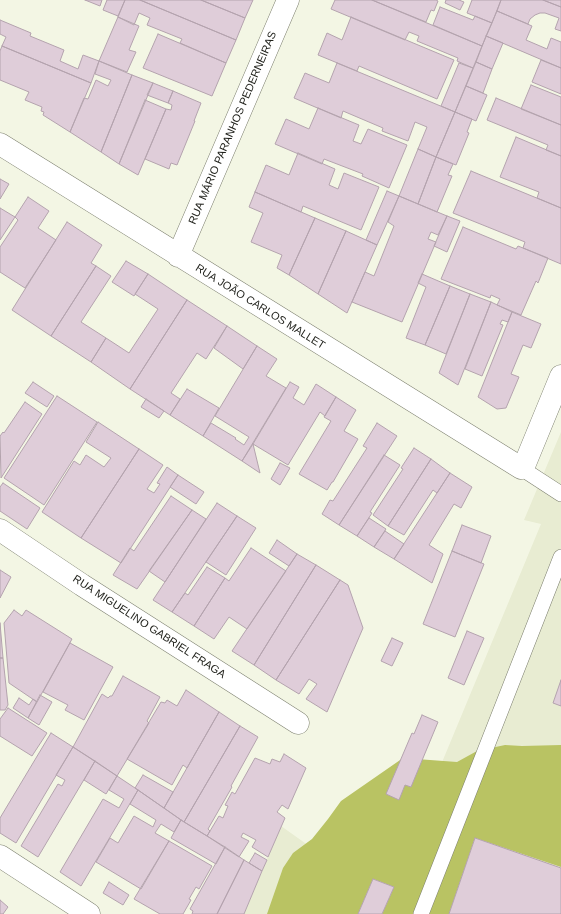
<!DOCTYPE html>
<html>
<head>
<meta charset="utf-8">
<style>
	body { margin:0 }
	canvas { display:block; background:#f3f6e4 }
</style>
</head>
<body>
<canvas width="561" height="914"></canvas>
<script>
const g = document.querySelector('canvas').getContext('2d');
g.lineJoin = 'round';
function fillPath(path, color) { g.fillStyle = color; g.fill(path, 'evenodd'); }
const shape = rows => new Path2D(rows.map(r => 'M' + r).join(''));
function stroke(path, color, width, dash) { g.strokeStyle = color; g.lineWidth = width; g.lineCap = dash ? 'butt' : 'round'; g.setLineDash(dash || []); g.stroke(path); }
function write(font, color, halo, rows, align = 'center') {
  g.font = font + ' Arial,sans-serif'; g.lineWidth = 3; g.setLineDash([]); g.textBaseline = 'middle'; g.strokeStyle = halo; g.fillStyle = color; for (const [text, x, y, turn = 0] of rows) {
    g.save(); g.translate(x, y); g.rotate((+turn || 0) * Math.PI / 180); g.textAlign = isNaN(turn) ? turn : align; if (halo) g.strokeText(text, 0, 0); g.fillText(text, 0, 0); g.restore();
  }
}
const built = shape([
	[561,432,561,914,244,914,281,826,336,865,391,885,541,524,524,520]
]);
const forest = shape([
	[505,745,522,746,561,745,561,867,475,838,449,914,382,914,394,887,373,879,358,914,267,914,283,868,293,853,312,839,328,819,341,801,403,758,457,762,477,751]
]);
const building = shape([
	[85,0,102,0,100,6,85,0],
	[107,0,125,0,118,16,103,10,107,0],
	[125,0,140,0,236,40,226,63,180,43,182,39,147,25,150,18,139,13,134,25,118,17,125,0],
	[140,0,201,0,245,18,236,40,140,0],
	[201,0,253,0,245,18,201,0],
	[335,0,372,0,482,46,473,68,457,61,458,58,417,41,419,36,409,32,405,40,331,9,335,0],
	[372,0,436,0,438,1,434,11,431,10,426,22,372,0],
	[446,0,459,0,464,2,460,10,445,3,446,0],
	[472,0,501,0,492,23,467,13,472,0],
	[501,0,543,0,561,7,561,31,555,29,559,18,545,13,540,13,535,15,530,19,528,24,497,11,501,0],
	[543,0,561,0,561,7,543,0],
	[440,7,473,20,475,16,492,23,482,46,433,25,440,7],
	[497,11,532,26,526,40,547,49,551,38,561,42,561,68,486,36,497,11],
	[118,17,139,26,129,50,136,52,127,72,99,61,118,17],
	[351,17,454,60,437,99,359,66,357,71,318,55,327,33,342,40,351,17],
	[0,20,31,33,30,36,64,50,60,61,78,69,83,55,99,61,91,83,2,46,6,37,0,34,0,20],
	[158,34,226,63,212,96,143,68,158,34],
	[486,36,503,43,492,69,476,62,486,36],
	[2,46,91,83,70,132,43,115,44,112,41,111,42,107,25,100,29,92,0,80,0,51,2,46],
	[541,60,561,68,561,94,532,82,541,60],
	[99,61,132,75,101,152,70,132,84,98,88,99,96,80,108,86,111,80,95,74,99,61],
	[476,62,492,69,483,93,466,86,476,62],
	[337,63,455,112,436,157,418,149,427,127,415,122,408,141,382,131,383,128,343,111,341,118,294,98,305,73,329,83,337,63],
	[459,63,473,68,455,112,441,106,459,63],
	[132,75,153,83,119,164,101,152,132,75],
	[153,83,173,91,168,103,147,95,153,83],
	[531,85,561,97,561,125,521,109,531,85],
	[466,86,487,95,476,121,455,112,466,86],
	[173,91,201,103,194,121,195,121,177,165,171,163,169,169,145,159,166,109,171,110,172,105,168,103,173,91],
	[496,98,561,125,561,156,546,150,548,145,487,120,496,98],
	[145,100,166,109,138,175,119,164,145,100],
	[318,108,359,125,353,141,361,144,368,129,407,145,389,188,362,176,363,174,324,159,322,164,275,144,286,119,309,129,318,108],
	[455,112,472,119,467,132,469,133,456,165,436,157,455,112],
	[516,137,561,156,561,208,537,198,539,192,500,177,516,137],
	[418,149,436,157,418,204,399,196,418,149],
	[298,153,335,169,329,185,338,189,344,173,379,187,361,230,303,206,301,212,255,192,266,165,289,175,298,153],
	[436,157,453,164,448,175,452,176,437,212,418,204,436,157],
	[471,171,561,208,561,264,523,248,525,242,453,213,471,171],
	[0,179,9,184,0,199,0,179],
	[387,191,399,196,377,245,366,240,387,191],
	[255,192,315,218,289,275,277,268,282,255,251,242,263,213,249,207,255,192],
	[399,196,447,216,438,235,431,232,428,239,436,242,402,322,352,302,365,272,374,276,394,226,388,222,399,196],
	[28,197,49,211,38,228,56,240,25,288,0,272,0,247,18,220,15,217,28,197],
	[0,208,15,217,0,240,0,208],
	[447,216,460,221,447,252,434,246,447,216],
	[315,218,346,231,318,294,289,275,315,218],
	[67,222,102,245,91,263,96,266,51,336,12,310,67,222],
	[463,227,516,249,518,246,548,258,538,283,536,281,521,315,497,305,500,299,491,295,490,298,441,279,463,227],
	[346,231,377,245,347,313,318,294,346,231],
	[126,261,148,274,134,296,112,282,126,261],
	[96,266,111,276,81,322,106,338,91,362,51,336,96,266],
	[148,274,187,300,130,389,91,362,106,338,129,353,158,309,135,294,148,274],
	[422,274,450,286,425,345,406,338,426,287,418,283,422,274],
	[450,286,470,294,446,354,425,345,450,286],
	[470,294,491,302,458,385,439,373,470,294],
	[187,300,227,326,206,359,197,353,171,393,180,399,170,415,130,389,187,300],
	[491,302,512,312,508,322,502,320,500,324,503,325,482,376,465,369,491,302],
	[512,312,541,324,531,348,523,345,511,374,519,377,506,408,497,409,478,397,512,312],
	[227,326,257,346,243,369,214,348,227,326],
	[257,346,277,359,266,376,286,388,242,461,203,436,211,423,236,438,235,439,244,445,249,437,215,416,257,346],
	[33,382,54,396,47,407,25,393,33,382],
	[290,382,299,387,293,398,304,405,316,384,336,397,325,416,320,412,288,465,253,444,290,382],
	[187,389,219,408,203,436,170,415,187,389],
	[57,396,97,422,44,505,4,478,57,396],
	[336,397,356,410,344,431,358,439,333,482,332,482,327,490,299,474,331,421,324,417,336,397],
	[146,399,164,411,159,418,141,407,146,399],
	[25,402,42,414,1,478,0,436,3,432,4,433,25,402],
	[98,422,139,449,81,538,42,512,74,461,80,465,86,455,104,467,111,458,86,442,98,422],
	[377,423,397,436,339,525,322,514,330,500,333,501,367,448,363,446,377,423],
	[253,444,260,473,242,461,253,444],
	[414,448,431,459,388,526,373,515,403,469,401,468,414,448],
	[139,449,163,465,147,489,154,493,160,484,157,483,167,467,178,475,121,563,81,538,139,449],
	[384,455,400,465,370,512,372,513,357,536,339,525,384,455],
	[431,459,450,473,437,493,433,490,404,535,388,526,431,459],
	[280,463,290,468,280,485,271,479,280,463],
	[450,473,472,487,461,508,454,504,429,545,443,554,432,583,394,559,450,473],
	[178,475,204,492,196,504,170,487,178,475],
	[3,483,40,508,27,529,0,511,0,487,3,483],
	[171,496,192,510,137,589,113,575,130,548,134,551,171,496],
	[217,503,237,516,172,612,153,600,217,503],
	[192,510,206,519,165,582,149,571,192,510],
	[237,516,256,528,226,575,206,562,237,516],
	[369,518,386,529,374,547,357,536,369,518],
	[462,525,491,536,481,563,452,551,462,525],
	[385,531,404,544,394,559,374,547,385,531],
	[277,540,297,554,289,566,269,553,277,540],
	[251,548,286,571,247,629,229,617,214,639,194,626,225,578,229,581,251,548],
	[452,551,484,564,455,637,423,624,452,551],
	[297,554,316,565,254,665,232,651,297,554],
	[316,565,340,580,276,680,254,665,316,565],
	[207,567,225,578,194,626,172,612,185,593,188,595,207,567],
	[0,570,11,577,0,598,0,570],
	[340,580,348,585,363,628,327,712,306,699,317,684,309,679,299,694,276,680,340,580],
	[14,610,22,616,26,610,72,639,37,702,9,683,4,623,14,610],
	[0,623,3,658,0,658,0,623],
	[467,631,484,638,464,685,448,678,467,631],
	[392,638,403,643,392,666,381,661,392,638],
	[70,643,113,667,84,720,65,710,68,705,43,692,70,643],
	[0,658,3,658,8,705,5,710,0,710,0,658],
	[123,676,160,697,147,721,149,723,117,776,73,747,102,694,108,698,110,696,112,696,123,676],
	[561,680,561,706,553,703,561,680],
	[186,690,219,712,187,768,183,765,172,785,127,759,161,702,165,703,167,700,177,706,186,690],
	[40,695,52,702,39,725,28,718,40,695],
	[19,698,29,705,33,699,37,702,28,718,13,708,19,698],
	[8,708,47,733,32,756,0,736,0,719,8,708],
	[219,712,240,726,184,822,164,808,219,712],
	[422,715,438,722,411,787,405,785,399,800,386,794,412,733,414,734,422,715],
	[240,726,258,737,231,786,232,787,208,829,210,831,207,836,184,822,240,726],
	[51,733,73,747,16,843,0,833,0,818,51,733],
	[73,747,95,761,38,857,21,846,58,784,62,786,65,780,56,775,73,747],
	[284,754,306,768,288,809,282,805,277,812,285,818,268,857,252,847,256,840,243,833,241,837,249,841,239,857,207,836,219,816,223,818,228,806,225,805,232,792,235,794,255,758,270,764,272,759,280,762,284,754],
	[95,761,117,776,106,794,84,780,95,761],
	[143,775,173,792,164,808,135,788,143,775],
	[117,776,138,790,81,886,60,872,103,799,119,808,124,799,109,790,117,776],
	[138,790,181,820,174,832,161,824,155,833,169,841,141,889,96,862,110,838,118,843,134,816,153,827,156,820,130,804,138,790],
	[181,820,225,847,216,864,171,838,181,820],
	[475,838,561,868,561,914,449,914,475,838],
	[169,841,212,866,199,889,196,887,189,899,191,900,183,914,160,914,134,899,169,841],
	[225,847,244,860,217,914,192,914,193,911,190,909,225,847],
	[255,853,267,860,262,871,249,863,255,853],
	[244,860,262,871,244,914,217,914,244,860],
	[373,879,394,887,382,914,358,914,373,879],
	[109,882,129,895,123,905,103,893,109,882],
	[0,900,8,907,3,914,0,914,0,900]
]);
const service = shape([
	[521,468,561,494],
	[421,914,561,557]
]);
const minor = shape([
	[0,144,521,468,524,466,561,376],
	[178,256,288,0],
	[0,530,82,585,298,723],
	[0,856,89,914]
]);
const streetNames = [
	["RUA MÁRIO PARANHOS PEDERNEIRAS",233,128,-67],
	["RUA JOÃO CARLOS MALLET",260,307,32],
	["RUA MIGUELINO GABRIEL FRAGA",149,627,33]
];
fillPath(built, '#e8ecd2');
fillPath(forest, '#b9c363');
fillPath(building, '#dfcdd9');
stroke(building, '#b4a3ae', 1);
stroke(service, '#7e8070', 16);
stroke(minor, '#7e8070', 23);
stroke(service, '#fff', 15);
stroke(minor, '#fff', 22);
write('11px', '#1f201a', '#fff', streetNames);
</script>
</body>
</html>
